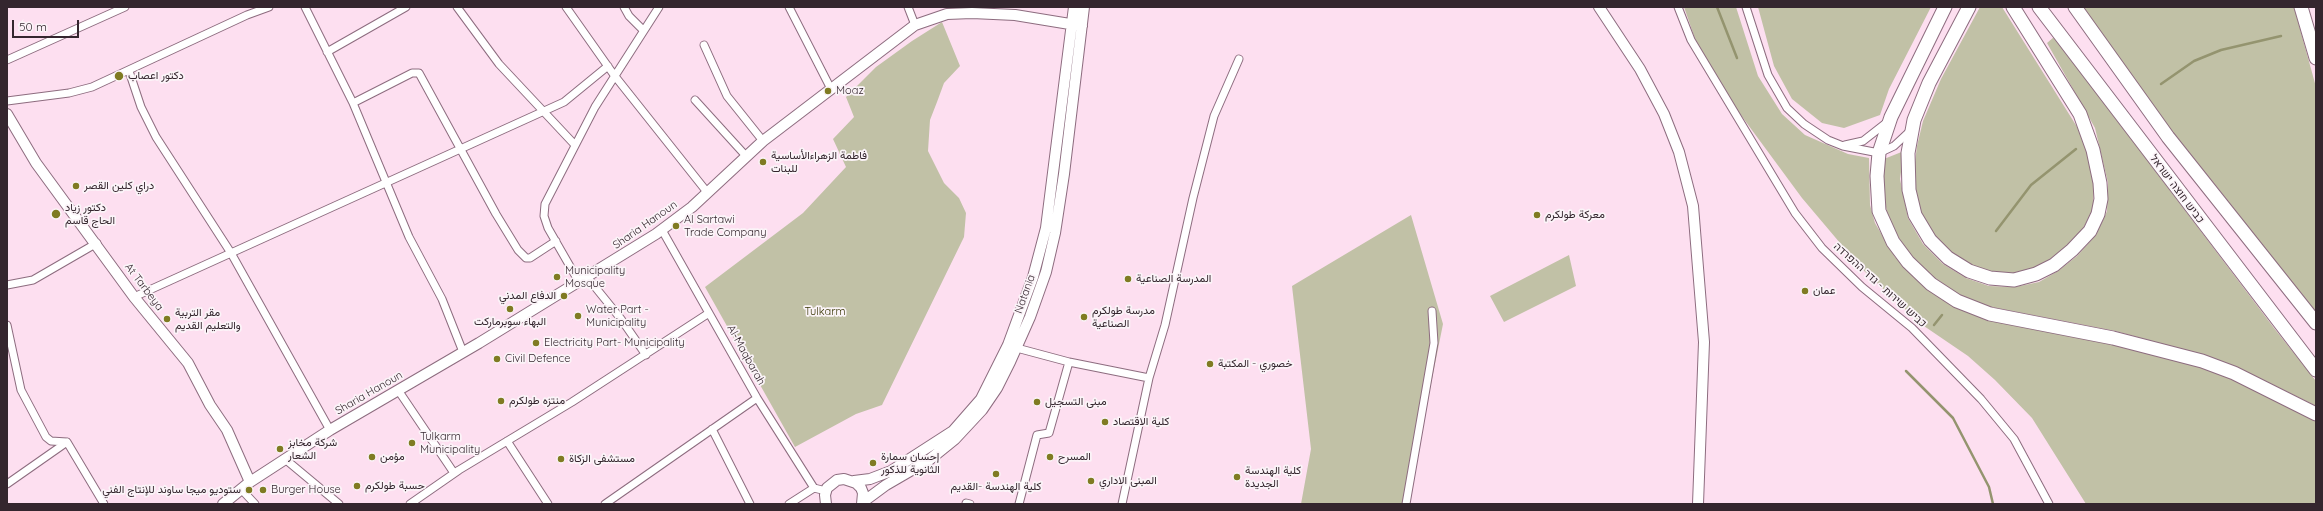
<!DOCTYPE html>
<html>
<head>
<meta charset="utf-8">
<style>
	body { margin:0 }
	#map { position:relative; width:2323px; height:511px; overflow:hidden; background:#fddff0; font-family:Quicksand,sans-serif }
	canvas { display:block }
	.frame { position:absolute; inset:0; border:8px solid #34262e; pointer-events:none }
	.scale { position:absolute; left:12px; top:20px; width:67px; height:18px; box-sizing:border-box; border:2px solid #34262e; border-top:0; padding-left:5px; font-size:12px; line-height:14px; white-space:nowrap; color:#34262e; -webkit-text-stroke:3px #fbf4f8; paint-order:stroke }
</style>
</head>
<body>
<div id="map">
<canvas width="2323" height="511"></canvas>
<div class="frame"></div>
<div class="scale">50 m</div>
</div>
<script>
const g = document.querySelector('canvas').getContext('2d');
g.lineJoin = 'round';
function fillPath(path, color) { g.fillStyle = color; g.fill(path, 'evenodd'); }
const shape = rows => new Path2D(rows.map(r => 'M' + r).join(''));
function stroke(path, color, width, dash) { g.strokeStyle = color; g.lineWidth = width; g.lineCap = dash ? 'butt' : 'round'; g.setLineDash(dash || []); g.stroke(path); }
function write(font, color, halo, rows, align = 'center') {
  g.font = font + ' Quicksand,Vazirmatn,Heebo,sans-serif'; g.lineWidth = 3.5; g.setLineDash([]); g.textBaseline = 'middle'; g.strokeStyle = halo; g.fillStyle = color; for (const [text, x, y, turn = 0] of rows) {
    g.save(); g.translate(x, y); g.rotate((+turn || 0) * Math.PI / 180); g.textAlign = isNaN(turn) ? turn : align; if (halo) g.strokeText(text, 0, 0); g.fillText(text, 0, 0); g.restore();
  }
}
const green = shape([
	[1684,7,1736,7,1758,76,1782,114,1805,135,1848,154,1869,158,1870,205,1875,223,1895,257,1919,280,1946,298,2193,359,2280,399,2316,421,2316,504,2086,504,2032,418,1995,380,1968,356,1921,324,1862,269,1802,198,1704,65],
	[1758,7,1931,7,1889,89,1880,115,1844,128,1822,123,1792,99,1774,66],
	[1980,7,2002,7,2079,130,2087,152,2094,184,2093,208,2084,227,2068,246,2051,259,2034,268,2014,273,1992,272,1972,266,1952,253,1935,236,1921,213,1915,190,1914,170,1917,146,1923,121,1941,79],
	[2081,7,2294,7,2316,87,2316,314,2217,187,2154,110],
	[942,22,960,66,944,83,937,102,930,120,928,151,944,183,959,198,966,213,964,237,882,405,856,414,795,447,705,287,803,213,846,167,833,139,854,117,846,97,876,67,912,41],
	[2054,37,2274,328,2316,381,2316,406,2237,367,2204,355,2115,331,1991,307,1960,295,1935,278,1913,258,1899,238,1888,217,1884,197,1884,159,1904,151,1900,179,1908,218,1923,244,1943,264,1966,278,1989,286,2015,287,2039,282,2058,271,2077,256,2096,235,2107,211,2108,183,2095,128,2047,43],
	[1411,215,1443,324,1407,504,1301,504,1311,449,1292,286],
	[1569,255,1576,286,1504,322,1490,296]
]);
const stream = shape([
	[1717,7,1737,58],
	[2161,84,2194,61,2221,50,2281,36],
	[1996,231,2031,185,2076,149],
	[1934,325,1942,315],
	[1906,371,1953,418,1989,487,1993,504]
]);
const street = shape([
	[305,7,353,103,409,237,442,299,463,352],
	[457,7,499,64,575,145],
	[566,7,614,75,707,192],
	[624,7,629,16,643,30],
	[789,7,831,89],
	[908,7,915,25],
	[1678,7,1691,40,1795,213,1822,248,1862,287,1912,328,1981,399,2014,439,2049,504],
	[1746,7,1768,75,1787,108,1804,124,1828,140,1843,146,1879,153,1894,146,1909,132],
	[704,45,727,96,763,141],
	[327,52,406,7],
	[7,60,125,7],
	[129,71,141,107,156,137,231,253,330,430],
	[695,100,746,156],
	[7,101,69,93,92,87,247,15,269,7],
	[353,103,412,73,419,73,496,214,518,250,526,258,530,258,556,241],
	[1845,145,1863,141,1886,123],
	[662,230,757,398,814,488],
	[587,277,621,319,646,355],
	[579,282,548,228,544,216,545,204,595,107,659,7],
	[7,285,33,280,97,243],
	[134,297,564,102,608,66],
	[7,325,21,390,46,437,51,441,67,442,104,504],
	[1013,347,1069,362,1149,378],
	[398,390,454,473],
	[712,429,750,504],
	[507,441,548,504],
	[285,459,339,504],
	[7,484,67,442],
	[241,489,255,504],
	[966,503,970,504],
	[410,504,459,470,572,402,709,313],
	[605,504,757,398],
	[789,504,814,488,826,491],
	[1019,504,1037,435,1049,433,1069,362],
	[1122,504,1149,378,1165,325,1193,198,1214,116,1239,59],
	[1406,504,1434,343,1432,311]
]);
const secondary = shape([
	[1599,7,1640,69,1664,114,1679,152,1693,206,1704,342,1698,504],
	[7,114,36,163,134,297,188,363,210,405,227,430,250,482],
	[854,481,870,479,891,471,953,431,981,399,1008,345,1033,277,1046,228,1074,7],
	[863,502,886,485,929,460,955,439,982,410,997,388,1010,362,1030,317,1046,272,1055,233,1064,174,1084,7],
	[223,504,250,482,330,430,479,343,656,234,692,207,763,141,915,25,947,14,972,13,1015,15,1082,26],
	[826,504,825,495,827,488,837,480,844,479,856,483,861,488,863,493,862,504]
]);
const highway = shape([
	[1945,7,1891,117,1879,153,1877,176,1879,211,1893,242,1908,262,1931,284,1957,301,1990,314,2113,338,2202,361,2234,373,2316,414],
	[1969,7,1929,83,1914,120,1908,153,1909,190,1915,215,1930,240,1948,258,1969,271,1990,278,2014,280,2036,274,2054,265,2072,250,2090,231,2098,214,2101,199,2100,183,2093,150,2080,114,2013,7],
	[2039,7,2316,370],
	[2075,7,2168,137,2316,323],
	[2301,7,2316,58]
]);
const markers = [
	[119,76,5,"#7f7b22"],
	[828,91,4,"#7f7b22"],
	[763,162,4,"#7f7b22"],
	[76,186,4,"#7f7b22"],
	[56,214,5,"#7f7b22"],
	[1537,215,4,"#7f7b22"],
	[676,226,4,"#7f7b22"],
	[557,277,4,"#7f7b22"],
	[1128,279,4,"#7f7b22"],
	[1805,291,4,"#7f7b22"],
	[564,296,4,"#7f7b22"],
	[510,309,4,"#7f7b22"],
	[578,316,4,"#7f7b22"],
	[1084,317,4,"#7f7b22"],
	[167,319,4,"#7f7b22"],
	[536,343,4,"#7f7b22"],
	[497,359,4,"#7f7b22"],
	[1210,364,4,"#7f7b22"],
	[501,401,4,"#7f7b22"],
	[1037,402,4,"#7f7b22"],
	[1105,422,4,"#7f7b22"],
	[412,443,4,"#7f7b22"],
	[280,449,4,"#7f7b22"],
	[372,457,4,"#7f7b22"],
	[1050,457,4,"#7f7b22"],
	[561,459,4,"#7f7b22"],
	[873,463,4,"#7f7b22"],
	[996,474,4,"#7f7b22"],
	[1237,477,4,"#7f7b22"],
	[1091,481,4,"#7f7b22"],
	[357,486,4,"#7f7b22"],
	[249,490,4,"#7f7b22"],
	[263,490,4,"#7f7b22"]
];
const poiNames = [
	["دكتور اعصاب",128,76],
	["Moaz",836,91],
	["فاطمة الزهراءالأساسية",771,156],
	["للبنات",771,169],
	["دراي كلين القصر",84,186],
	["دكتور زياد",65,208],
	["الحاج قاسم",65,221],
	["معركة طولكرم",1545,215],
	["Al Sartawi",684,220],
	["Trade Company",684,233],
	["Municipality",565,271],
	["Mosque",565,284],
	["المدرسة الصناعية",1136,279],
	["عمان",1813,291],
	["الدفاع المدني",556,296,"right"],
	["Water Part -",586,310],
	["Municipality",586,323],
	["مدرسة طولكرم",1092,311],
	["الصناعية",1092,324],
	["مقر التربية",175,313],
	["والتعليم القديم",175,326],
	["البهاء سوبرماركت",510,322,"center"],
	["Electricity Part- Municipality",544,343],
	["Civil Defence",505,359],
	["خصوري - المكتبة",1218,364],
	["منتزه طولكرم",509,401],
	["مبنى التسجيل",1045,402],
	["كلية الاقتصاد",1113,422],
	["Tulkarm",420,437],
	["Municipality",420,450],
	["شركة مخابز",288,443],
	["الشعار",288,456],
	["مؤمن",380,457],
	["إحسان سمارة",881,457],
	["الثانوية للذكور",881,470],
	["المسرح",1058,457],
	["مستشفى الزكاة",569,459],
	["كلية الهندسة",1245,471],
	["الجديدة",1245,484],
	["المبنى الاداري",1099,481],
	["حسبة طولكرم",365,486],
	["كلية الهندسة -القديم",996,487,"center"],
	["ستوديو ميجا ساوند للإنتاج الفني",241,490,"right"],
	["Burger House",271,490]
];
const streetNames = [
	["כביש חוצה ישראל",2177,189,53],
	["Sharia Hanoun",645,225,-35],
	["כביש שירות - גדר ההפרדה",1880,285,42],
	["At Tarbeya",144,287,53],
	["Natania",1025,294,-70],
	["Al-Maqbarah",746,355,61],
	["Sharia Hanoun",369,393,-30]
];
const parkNames = [
	["Tulkarm",825,312]
];
fillPath(green, '#c1c1a6');
stroke(stream, '#94946f', 2.5);
stroke(street, '#8d6c7f', 9);
stroke(secondary, '#8d6c7f', 12);
stroke(highway, '#8d6c7f', 15);
stroke(street, '#fff', 7);
stroke(secondary, '#fff', 10);
stroke(highway, '#fff', 13);
for (const [x, y, r, color] of markers) { const dot = new Path2D(); dot.arc(x, y, r, 0, 2 * Math.PI); g.fillStyle = color; g.fill(dot); stroke(dot, '#fbf4f8', 1.5); }
write('11px', '#34262e', '#fbf4f8', poiNames, 'left');
write('11px', '#34262e', '#fbf4f8', streetNames);
write('11px', '#373503', '#fbf4f8', parkNames);
</script>
</body>
</html>
